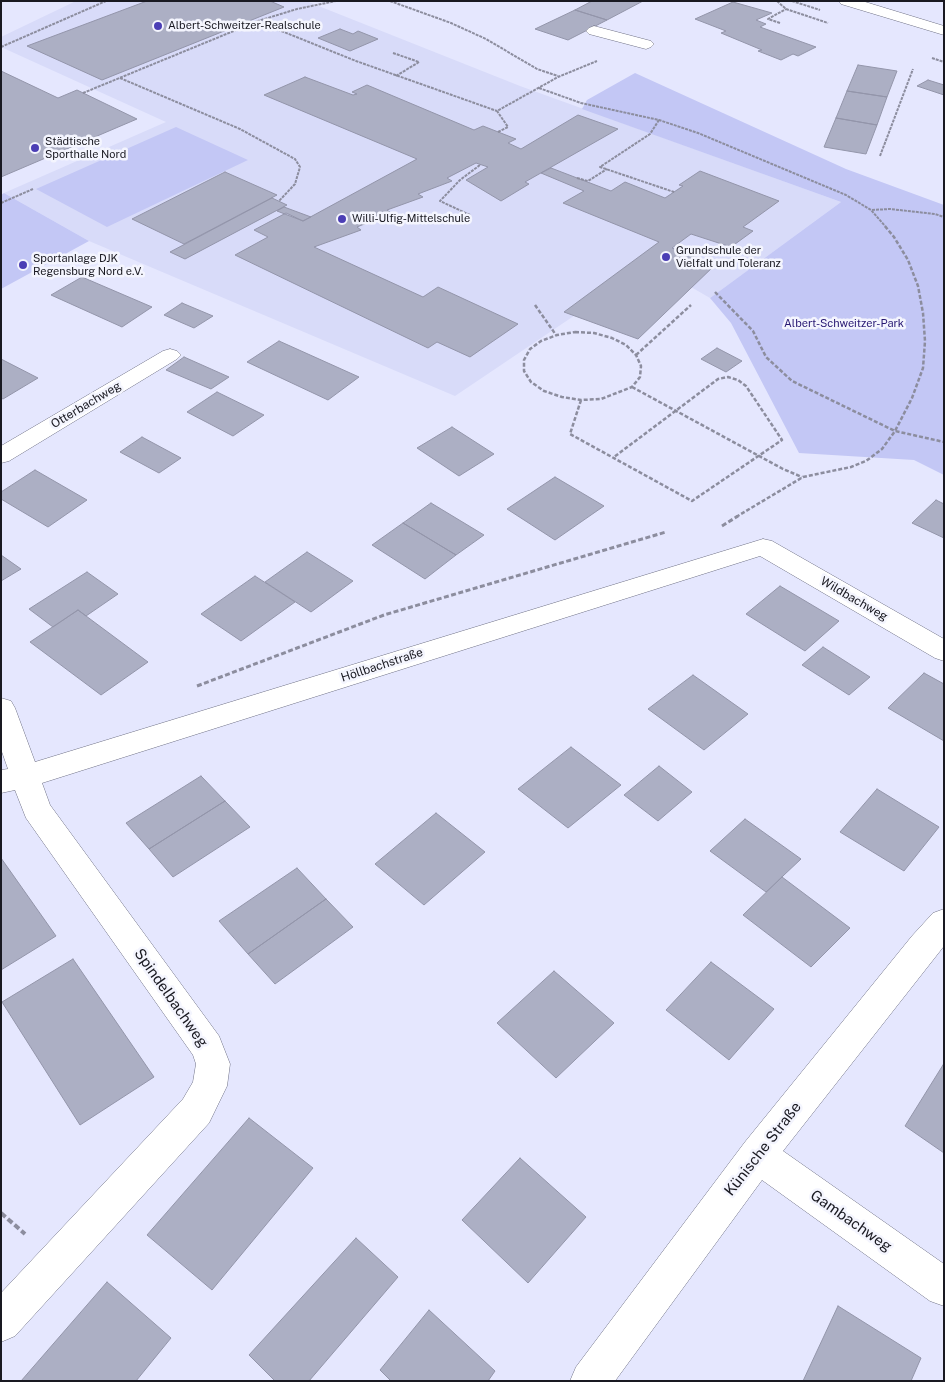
<!DOCTYPE html>
<html>
<head>
<meta charset="utf-8">
<style>
	body { margin:0 }
	#map { position:relative; width:945px; height:1382px; overflow:hidden; background:#e5e7fe; font-family:"Public Sans",sans-serif }
	canvas { display:block }
	.frame { position:absolute; inset:0; border:2px solid #191921; pointer-events:none }
</style>
</head>
<body>
<div id="map">
<canvas width="945" height="1382"></canvas>
<div class="frame"></div>
</div>
<script>
const g = document.querySelector('canvas').getContext('2d');
g.lineJoin = 'round';
function fillPath(path, color) { g.fillStyle = color; g.fill(path, 'evenodd'); }
const shape = rows => new Path2D(rows.map(r => 'M' + r).join(''));
function stroke(path, color, width, dash) { g.strokeStyle = color; g.lineWidth = width; g.lineCap = dash ? 'butt' : 'round'; g.setLineDash(dash || []); g.stroke(path); }
function write(font, color, halo, rows, align = 'center') {
  g.font = font + ' "Public Sans",sans-serif'; g.lineWidth = 5; g.setLineDash([]); g.textBaseline = 'middle'; g.strokeStyle = halo; g.fillStyle = color; for (const [text, x, y, turn = 0] of rows) {
    g.save(); g.translate(x, y); g.rotate((+turn || 0) * Math.PI / 180); g.textAlign = isNaN(turn) ? turn : align; if (halo) g.strokeText(text, 0, 0); g.fillText(text, 0, 0); g.restore();
  }
}
const built = shape([
	[76,1,306,1,520,86,841,202,710,298,651,264,455,396,89,241,4,193,166,122,1,47,1,37]
]);
const green = shape([
	[635,73,846,169,944,205,944,475,914,460,799,453,731,323,710,298,841,202,582,109,587,100],
	[176,127,248,160,107,227,36,189],
	[4,193,89,241,1,289,1,195]
]);
const building = shape([
	[147,1,270,1,284,7,102,80,27,46,147,1],
	[592,1,643,1,607,20,575,10,592,1],
	[733,2,772,13,756,20,766,24,760,27,816,47,798,56,793,54,781,60,758,51,762,50,721,33,726,31,695,19,733,2],
	[575,10,607,20,568,40,535,29,575,10],
	[340,29,353,34,358,31,378,39,350,51,318,38,340,29],
	[858,65,897,71,887,97,847,91,858,65],
	[1,71,58,98,77,90,137,119,1,177,1,71],
	[305,77,353,95,357,94,352,92,367,85,474,130,483,126,516,139,508,143,521,149,578,115,618,129,525,182,529,184,501,201,466,180,488,167,476,163,447,178,452,181,418,194,423,197,387,210,391,213,357,227,361,230,314,247,423,297,438,287,518,324,470,357,437,342,428,348,235,255,268,237,254,230,286,213,303,221,417,159,264,95,305,77],
	[928,80,944,85,944,95,917,86,928,80],
	[847,91,887,97,877,125,836,118,847,91],
	[836,118,877,125,866,154,824,147,836,118],
	[551,168,611,191,625,182,665,198,683,186,679,185,700,171,779,201,743,227,753,231,731,247,691,234,672,248,715,265,638,339,564,312,659,242,563,203,584,191,541,173,551,168],
	[225,172,277,195,184,244,132,219,225,172],
	[272,198,287,205,185,259,170,252,272,198],
	[284,207,311,217,303,221,277,211,284,207],
	[82,277,152,307,122,327,51,295,82,277],
	[182,303,213,316,194,328,164,315,182,303],
	[279,341,359,377,328,400,247,362,279,341],
	[717,348,742,361,726,372,701,359,717,348],
	[184,357,229,377,211,389,166,370,184,357],
	[1,359,38,378,3,399,1,398,1,359],
	[217,392,264,415,233,436,187,412,217,392],
	[452,427,494,454,459,476,417,448,452,427],
	[142,437,181,458,159,473,120,452,142,437],
	[35,470,87,500,48,527,1,499,1,492,35,470],
	[555,477,604,506,555,540,507,509,555,477],
	[936,500,944,504,944,538,912,523,936,500],
	[431,503,484,535,456,555,403,523,431,503],
	[403,523,456,555,425,579,372,545,403,523],
	[307,552,353,581,311,612,265,582,307,552],
	[1,555,21,569,1,581,1,555],
	[87,572,118,594,86,616,78,610,53,627,29,609,87,572],
	[255,576,295,602,241,641,201,614,255,576],
	[780,586,839,621,805,651,746,614,780,586],
	[78,610,148,662,101,695,30,642,78,610],
	[823,647,870,677,849,695,802,665,823,647],
	[924,673,944,684,944,741,888,708,924,673],
	[693,675,748,714,704,750,648,709,693,675],
	[571,747,621,785,568,828,518,789,571,747],
	[659,766,692,792,658,821,624,795,659,766],
	[201,776,225,801,149,849,126,823,201,776],
	[877,789,939,827,904,871,840,832,877,789],
	[225,801,250,827,173,877,149,849,225,801],
	[436,813,485,852,424,905,375,864,436,813],
	[745,819,801,859,766,892,710,851,745,819],
	[1,858,56,936,1,970,1,858],
	[297,868,326,899,248,954,219,921,297,868],
	[782,877,850,928,811,967,743,915,782,877],
	[326,899,353,927,275,984,248,954,326,899],
	[73,959,154,1077,80,1125,2,1002,73,959],
	[711,962,774,1009,729,1060,666,1010,711,962],
	[554,971,614,1023,556,1078,497,1023,554,971],
	[943,1065,944,1065,944,1153,905,1126,943,1065],
	[249,1118,313,1168,212,1290,147,1235,249,1118],
	[520,1158,586,1217,528,1283,462,1220,520,1158],
	[356,1238,398,1277,309,1381,275,1381,249,1355,356,1238],
	[107,1282,171,1338,136,1381,21,1381,107,1282],
	[838,1306,921,1358,911,1381,803,1381,838,1306],
	[429,1310,495,1371,488,1381,391,1381,380,1370,429,1310]
]);
const pathFar3 = shape([
	[390,1,451,23,486,39,537,69,558,76],
	[777,1,786,9,828,23],
	[792,1,820,10],
	[259,22,356,61,497,111],
	[780,23,768,19,786,9],
	[1,47,106,1],
	[393,53,419,62],
	[932,58,944,62],
	[396,76,419,62],
	[120,78,240,129,295,159,300,167,295,184,279,201],
	[539,88,581,103,659,120,698,133,846,195,871,210,885,226],
	[83,93,258,21,297,9,336,1],
	[659,120,650,134,600,167,674,192],
	[498,132,508,127,497,111,558,77,597,61],
	[880,156,913,69],
	[577,178,588,181,607,169],
	[1,203,33,189],
	[872,210,890,209,935,214,944,217],
	[470,215,440,201,460,180,480,165]
]);
const pathFar2 = shape([
	[715,292,753,331,766,357,792,381,895,431,944,442],
	[535,305,556,335],
	[575,332,594,333,612,338,626,345,636,355,641,366,640,377,632,387,601,399,581,400,562,397,544,391,531,382,524,371,524,360,530,349,541,341,557,335,575,332],
	[636,355,691,305],
	[632,387,783,469,802,477],
	[581,400,570,434,692,501,782,440,746,386,738,380,728,377,718,379,614,457],
	[736,517,803,477,851,467,866,461,882,449,895,431,912,398,923,368,925,341,923,313,918,286,908,260,894,237,884,225]
]);
const pathFar1 = shape([
	[722,526,738,516],
	[197,686,384,615,666,532]
]);
const path = shape([
	[1,1213,25,1234]
]);
const minor = shape([
	[839,1,862,1,944,26,944,35,841,4,839,1],
	[594,26,651,41,654,44,651,47,646,49,589,34,586,31,589,28,594,26],
	[170,349,177,351,181,355,177,359,9,461,1,463,1,446,163,351,170,349],
	[763,539,772,541,944,639,944,661,935,658,760,556,42,783,50,805,219,1036,230,1064,227,1086,209,1123,15,1336,1,1342,1,1293,183,1099,193,1082,196,1064,193,1055,26,818,15,790,1,793,1,770,8,769,1,749,1,698,11,701,15,708,35,762,763,539],
	[944,909,944,946,783,1151,944,1264,944,1306,930,1301,762,1180,615,1381,570,1381,576,1367,745,1142,912,936,933,913,944,909]
]);
const markers = [
	[158,26,5,"#4b3eb5"],
	[35,148,5,"#4b3eb5"],
	[342,219,5,"#4b3eb5"],
	[666,257,5,"#4b3eb5"],
	[23,265,5,"#4b3eb5"]
];
const farPoinames = [
	["Albert-Schweitzer-Realschule",168,26],
	["Städtische",45,142],
	["Sporthalle Nord",45,155],
	["Willi-Ulfig-Mittelschule",352,219],
	["Grundschule der",676,251],
	["Vielfalt und Toleranz",676,264],
	["Sportanlage DJK",33,259],
	["Regensburg Nord e.V.",33,272]
];
const farParknames = [
	["Albert-Schweitzer-Park",844,324]
];
const streetNames = [
	["Otterbachweg",86,405,-31],
	["Wildbachweg",854,599,30],
	["Höllbachstraße",382,665,-18]
];
const nearStreetnames = [
	["Spindelbachweg",171,998,55],
	["Künische Straße",763,1149,-52],
	["Gambachweg",851,1221,35]
];
fillPath(built, '#d8dbf9');
fillPath(green, '#c3c7f5');
fillPath(building, '#acafc4');
stroke(building, '#9395aa', 1);
stroke(minor, '#707286', 1);
stroke(pathFar3, '#8c8d9e', 2, [3, 1]);
stroke(pathFar2, '#8c8d9e', 2.5, [4, 2]);
stroke(pathFar1, '#8c8d9e', 3, [5, 2.5]);
stroke(path, '#8c8d9e', 4, [6, 3]);
fillPath(minor, '#fff');
for (const [x, y, r, color] of markers) { const dot = new Path2D(); dot.arc(x, y, r, 0, 2 * Math.PI); g.fillStyle = color; g.fill(dot); stroke(dot, '#f4f5fe', 2); }
write('11px', '#191921', '#f4f5fe', farPoinames, 'left');
write('11px', '#271772', '#f4f5fe', farParknames);
write('12px', '#191921', '#f4f5fe', streetNames);
write('15px', '#191921', '#f4f5fe', nearStreetnames);
</script>
</body>
</html>
